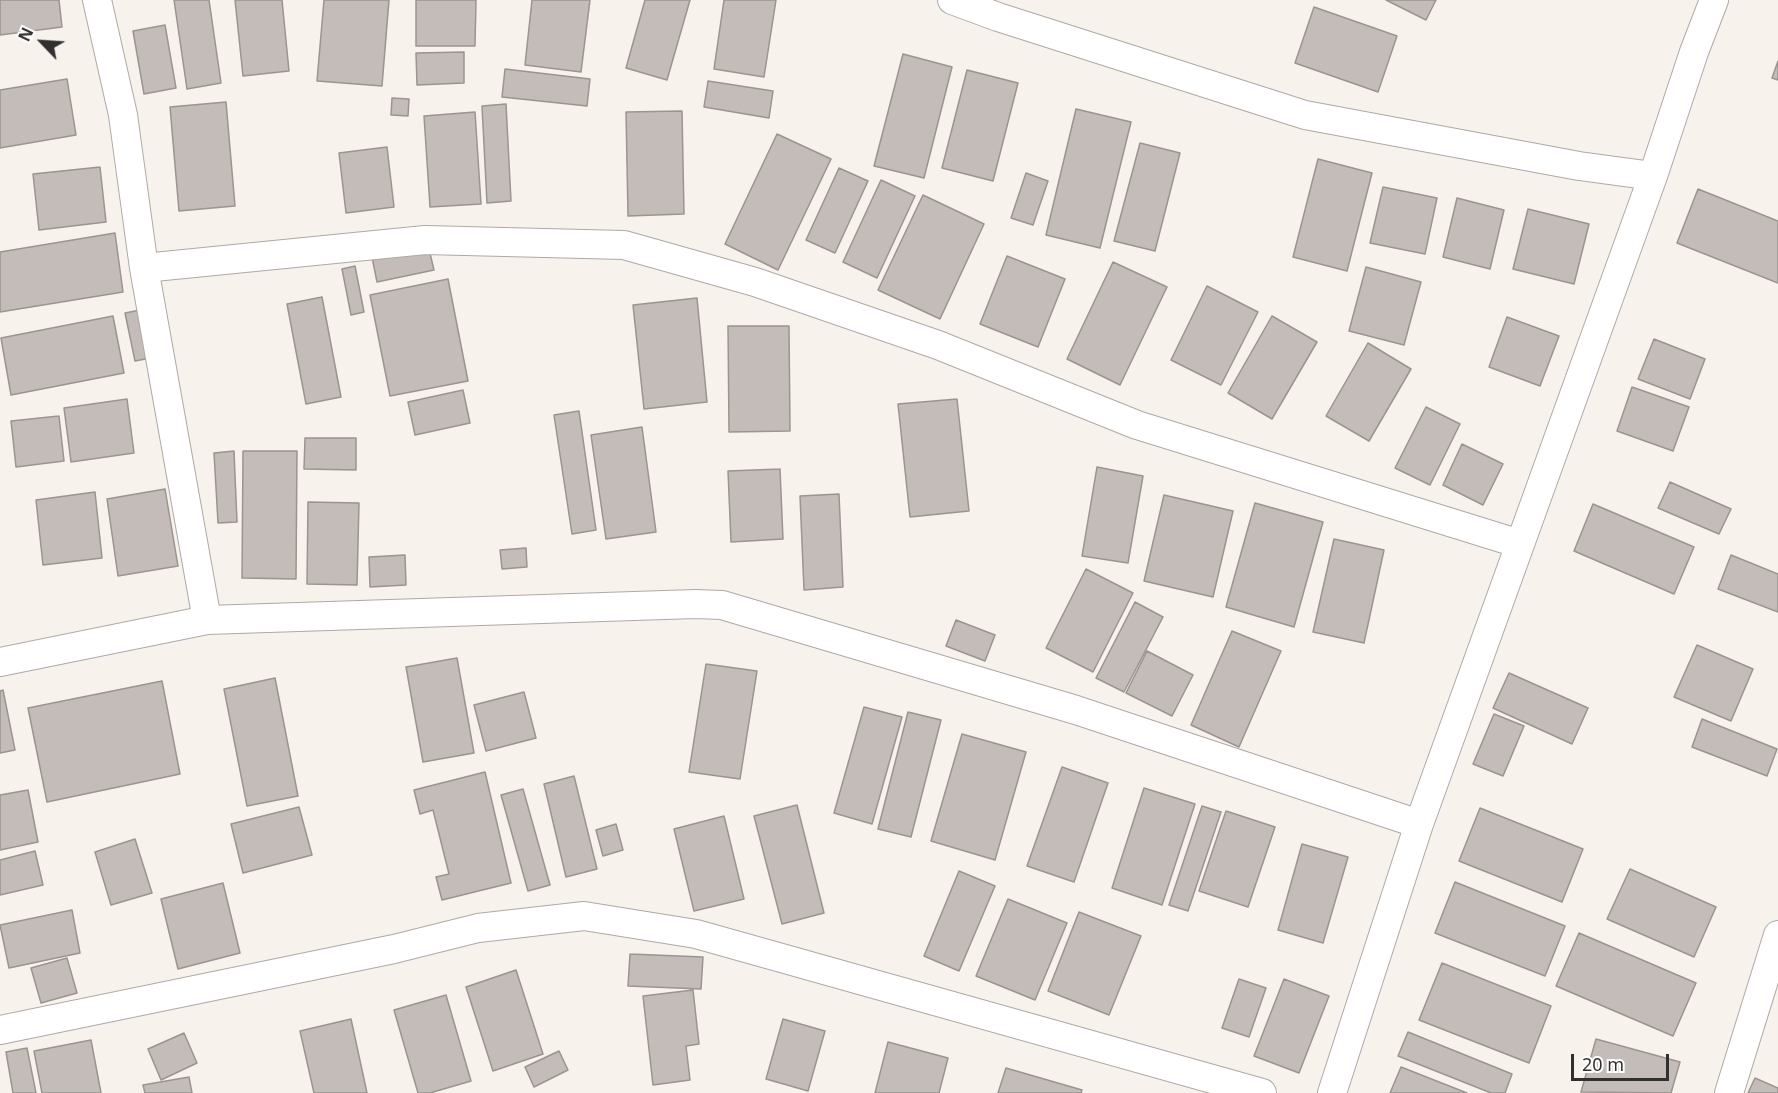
<!DOCTYPE html>
<html>
<head>
<meta charset="utf-8">
<style>
	body { margin:0 }
	#map { position:relative; width:1778px; height:1093px; overflow:hidden; background:#f8f2ed; font-family:"Noto Sans",sans-serif }
	canvas { display:block }
	.north { position:absolute; left:12px; top:12px; width:60px; height:60px; -webkit-text-stroke:4px #fff; paint-order:stroke; rotate:295deg; font-size:16px; font-weight:700; line-height:24px; text-align:center; color:#32302e }
	.north::after { content:''; display:block; margin:auto; width:21px; height:27px; background:#32302e; clip-path:polygon(50% 0,100% 100%,50% 72%,0 100%) }
	.scale { position:absolute; left:1571px; top:1054px; width:98px; height:27px; box-sizing:border-box; border:3px solid #32302e; border-top:0; padding-left:8px; font-size:18px; line-height:21px; white-space:nowrap; color:#32302e; -webkit-text-stroke:4px #fff; paint-order:stroke }
</style>
</head>
<body>
<div id="map">
<canvas width="1778" height="1093"></canvas>
<div class="north">N</div>
<div class="scale">20 m</div>
</div>
<script>
const g = document.querySelector('canvas').getContext('2d');
g.lineJoin = 'round';
function fillPath(path, color) { g.fillStyle = color; g.fill(path, 'evenodd'); }
const shape = rows => new Path2D(rows.map(r => 'M' + r).join(''));
function stroke(path, color, width, dash) { g.strokeStyle = color; g.lineWidth = width; g.lineCap = dash ? 'butt' : 'round'; g.setLineDash(dash || []); g.stroke(path); }
const building = shape([
	[0,0,59,0,62,27,0,35,0,0],
	[174,0,209,0,221,83,187,89,174,0],
	[235,0,282,0,289,71,243,76,235,0],
	[324,0,389,0,382,86,317,81,324,0],
	[416,0,476,0,475,46,416,46,416,0],
	[532,0,590,0,581,72,525,65,532,0],
	[645,0,690,0,667,80,626,68,645,0],
	[724,0,776,0,764,77,714,69,724,0],
	[1386,0,1436,0,1426,20,1386,0],
	[1314,7,1397,36,1378,92,1295,63,1314,7],
	[165,25,176,88,144,94,133,31,165,25],
	[464,52,464,83,417,85,416,53,464,52],
	[903,54,952,67,924,178,874,166,903,54],
	[1778,61,1778,80,1772,78,1778,61],
	[505,69,590,79,587,106,502,97,505,69],
	[967,70,1018,83,993,181,942,168,967,70],
	[67,79,76,135,0,148,0,90,67,79],
	[708,81,773,91,769,118,704,107,708,81],
	[392,98,409,99,408,116,391,115,392,98],
	[226,102,235,206,179,211,170,107,226,102],
	[506,104,511,201,487,203,482,106,506,104],
	[1076,109,1131,122,1100,248,1046,235,1076,109],
	[682,111,684,214,628,216,626,112,682,111],
	[475,112,481,204,430,207,424,116,475,112],
	[777,134,831,159,778,270,725,244,777,134],
	[1140,143,1180,153,1155,251,1114,241,1140,143],
	[387,147,394,207,346,213,339,153,387,147],
	[1318,159,1372,173,1347,271,1293,257,1318,159],
	[100,167,106,222,39,230,33,174,100,167],
	[839,168,868,181,835,253,806,240,839,168],
	[1026,173,1048,181,1033,225,1011,218,1026,173],
	[881,180,915,196,877,278,843,262,881,180],
	[1383,187,1437,198,1425,254,1370,243,1383,187],
	[1698,189,1778,221,1778,283,1677,243,1698,189],
	[923,195,984,224,940,319,878,290,923,195],
	[1457,198,1504,210,1490,269,1443,257,1457,198],
	[1528,209,1589,224,1574,284,1513,269,1528,209],
	[115,233,123,292,0,312,0,252,115,233],
	[428,245,434,270,377,282,372,257,428,245],
	[1007,256,1065,279,1038,347,980,324,1007,256],
	[1113,262,1167,287,1120,385,1067,359,1113,262],
	[355,266,364,312,351,315,342,269,355,266],
	[1366,267,1421,282,1404,345,1349,331,1366,267],
	[448,279,468,381,390,396,370,295,448,279],
	[1207,286,1258,312,1221,385,1171,360,1207,286],
	[322,297,341,397,306,404,287,304,322,297],
	[697,298,707,402,644,409,633,305,697,298],
	[145,309,156,357,135,361,125,313,145,309],
	[113,316,124,373,11,395,1,338,113,316],
	[1272,316,1317,342,1272,419,1228,393,1272,316],
	[1507,317,1559,336,1540,386,1489,367,1507,317],
	[728,326,789,326,790,431,729,432,728,326],
	[1654,339,1705,359,1690,399,1638,379,1654,339],
	[1368,343,1411,369,1369,441,1326,416,1368,343],
	[1632,387,1689,407,1673,451,1617,431,1632,387],
	[463,390,470,423,415,435,408,402,463,390],
	[127,399,134,453,71,462,64,408,127,399],
	[957,399,969,511,910,517,898,404,957,399],
	[1426,407,1460,424,1430,485,1395,468,1426,407],
	[579,411,596,530,572,534,554,415,579,411],
	[59,416,64,461,16,467,11,421,59,416],
	[642,427,656,532,606,539,591,435,642,427],
	[305,438,356,438,356,470,304,469,305,438],
	[1462,444,1503,464,1483,505,1443,485,1462,444],
	[234,451,237,522,218,523,214,453,234,451],
	[243,451,297,451,296,579,242,578,243,451],
	[1097,467,1143,476,1128,563,1082,556,1097,467],
	[780,469,783,539,731,542,728,471,780,469],
	[1670,482,1731,509,1719,534,1658,508,1670,482],
	[165,489,178,566,118,576,107,499,165,489],
	[95,492,102,558,43,565,36,500,95,492],
	[839,494,843,587,804,590,800,496,839,494],
	[1164,495,1233,511,1213,597,1144,581,1164,495],
	[308,502,359,503,357,585,307,584,308,502],
	[1255,503,1323,522,1294,627,1226,607,1255,503],
	[1593,504,1694,547,1674,594,1574,551,1593,504],
	[1334,539,1384,550,1364,643,1313,632,1334,539],
	[526,548,527,567,502,569,500,550,526,548],
	[405,555,406,585,370,587,369,557,405,555],
	[1731,555,1778,574,1778,612,1718,589,1731,555],
	[1086,569,1133,593,1093,672,1046,648,1086,569],
	[1135,602,1163,617,1124,692,1096,678,1135,602],
	[956,620,995,635,985,661,946,646,956,620],
	[1232,631,1281,651,1239,747,1191,725,1232,631],
	[1697,645,1753,669,1731,721,1674,697,1697,645],
	[1147,651,1193,675,1172,716,1126,693,1147,651],
	[457,658,474,753,423,762,406,667,457,658],
	[706,664,757,671,740,779,689,772,706,664],
	[1509,673,1588,708,1572,744,1493,708,1509,673],
	[275,678,298,796,247,806,224,689,275,678],
	[162,681,180,774,47,802,28,708,162,681],
	[3,690,15,750,0,753,0,691,3,690],
	[524,692,536,738,486,751,474,705,524,692],
	[864,707,902,717,872,824,834,813,864,707],
	[908,712,941,720,911,837,878,829,908,712],
	[1494,714,1524,726,1503,776,1473,764,1494,714],
	[1702,719,1777,749,1767,776,1692,747,1702,719],
	[962,734,1026,752,995,860,931,841,962,734],
	[1062,767,1108,783,1074,882,1027,866,1062,767],
	[485,772,511,883,442,900,436,877,449,874,433,810,420,814,414,790,485,772],
	[574,776,597,869,566,877,544,784,574,776],
	[1144,788,1195,804,1162,905,1112,888,1144,788],
	[523,789,550,885,528,891,501,795,523,789],
	[28,790,38,842,0,850,0,795,28,790],
	[797,805,824,913,782,924,754,816,797,805],
	[1202,806,1221,812,1188,911,1169,905,1202,806],
	[299,807,312,855,243,873,231,824,299,807],
	[1480,808,1583,849,1562,902,1459,861,1480,808],
	[1226,811,1275,827,1248,907,1199,891,1226,811],
	[724,816,744,899,694,911,674,829,724,816],
	[616,824,623,850,603,856,596,830,616,824],
	[135,839,152,893,111,905,95,852,135,839],
	[1302,844,1348,857,1323,943,1278,930,1302,844],
	[35,851,43,885,0,895,0,860,35,851],
	[1630,869,1716,907,1694,957,1607,919,1630,869],
	[959,871,995,886,959,971,924,956,959,871],
	[1455,882,1565,926,1545,976,1435,933,1455,882],
	[223,883,240,953,178,969,161,899,223,883],
	[1008,899,1067,923,1035,1000,976,976,1008,899],
	[72,910,80,953,9,968,0,925,72,910],
	[1079,912,1141,936,1109,1015,1048,991,1079,912],
	[1579,933,1696,983,1673,1036,1556,986,1579,933],
	[630,954,703,957,701,989,628,986,630,954],
	[67,958,77,993,41,1003,31,968,67,958],
	[1442,963,1551,1006,1529,1063,1419,1020,1442,963],
	[516,970,543,1054,493,1071,466,987,516,970],
	[1239,979,1266,988,1249,1037,1222,1028,1239,979],
	[1284,979,1329,996,1299,1073,1254,1056,1284,979],
	[693,990,699,1044,686,1046,690,1080,653,1085,643,996,693,990],
	[446,995,471,1081,430,1093,418,1093,394,1010,446,995],
	[351,1019,367,1093,314,1093,300,1031,351,1019],
	[783,1019,825,1031,808,1091,766,1079,783,1019],
	[1408,1032,1512,1074,1505,1093,1491,1093,1398,1056,1408,1032],
	[184,1033,197,1063,161,1080,148,1049,184,1033],
	[1596,1039,1680,1062,1671,1093,1581,1092,1596,1039],
	[91,1040,101,1093,42,1093,34,1051,91,1040],
	[888,1042,948,1058,939,1093,875,1093,888,1042],
	[27,1048,36,1093,13,1093,6,1052,27,1048],
	[559,1051,568,1070,534,1087,525,1067,559,1051],
	[1401,1067,1467,1093,1390,1093,1401,1067],
	[1006,1068,1082,1090,1081,1093,998,1093,1006,1068],
	[189,1077,192,1093,145,1093,143,1085,189,1077],
	[1755,1078,1778,1088,1778,1093,1748,1093,1755,1078]
]);
const street = shape([
	[97,0,123,115,144,268,207,620],
	[952,0,998,17,1305,115,1579,166,1653,176],
	[144,268,425,240,624,245,755,282,938,345,1137,425,1520,544],
	[0,662,207,620,695,604,722,605,1076,710,1419,824],
	[0,1030,394,949,478,928,584,916,696,934,1262,1093],
	[1332,1093,1419,824,1653,176,1694,52,1714,0],
	[1729,1093,1778,935]
]);
fillPath(building, '#c3bcb8');
stroke(building, '#9b9490', 1.5);
stroke(street, '#afa9a5', 30);
stroke(street, '#fff', 28);
</script>
</body>
</html>
